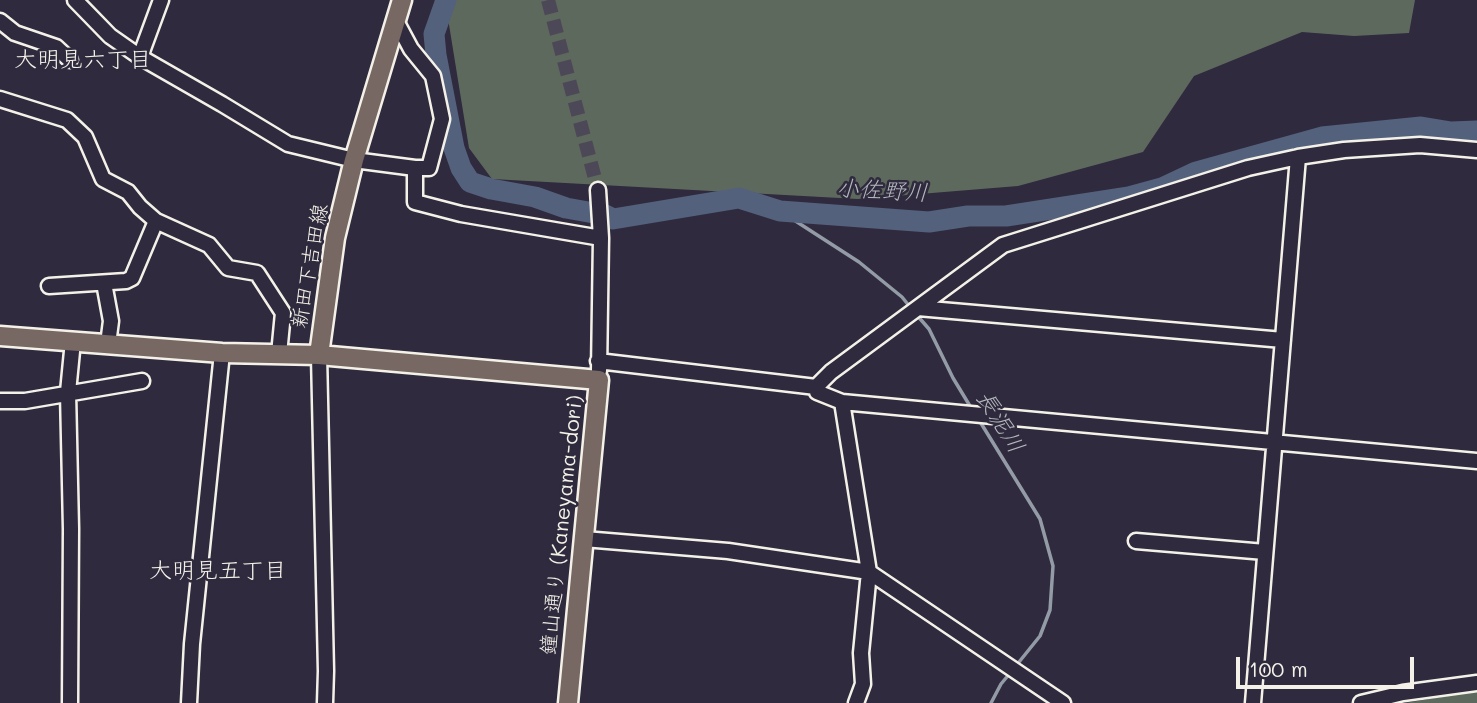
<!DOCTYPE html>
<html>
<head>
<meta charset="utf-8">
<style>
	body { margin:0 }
	#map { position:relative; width:1477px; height:703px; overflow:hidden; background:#2f2a3d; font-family:Mali,sans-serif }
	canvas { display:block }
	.scale { position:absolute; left:1236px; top:657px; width:178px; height:32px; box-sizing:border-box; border:4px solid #f4f1e8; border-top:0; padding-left:9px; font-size:21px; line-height:24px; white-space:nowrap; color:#f4f1e8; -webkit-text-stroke:5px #2f2a3d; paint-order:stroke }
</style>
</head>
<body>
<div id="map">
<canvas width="1477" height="703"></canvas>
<div class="scale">100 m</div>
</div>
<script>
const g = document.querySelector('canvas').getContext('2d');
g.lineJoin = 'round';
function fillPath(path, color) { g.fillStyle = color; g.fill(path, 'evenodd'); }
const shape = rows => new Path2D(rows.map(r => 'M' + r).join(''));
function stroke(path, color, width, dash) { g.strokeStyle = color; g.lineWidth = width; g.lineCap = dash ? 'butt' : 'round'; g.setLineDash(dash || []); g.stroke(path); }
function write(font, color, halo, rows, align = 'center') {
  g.font = font + ' Mali,"Klee One",sans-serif'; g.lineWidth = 5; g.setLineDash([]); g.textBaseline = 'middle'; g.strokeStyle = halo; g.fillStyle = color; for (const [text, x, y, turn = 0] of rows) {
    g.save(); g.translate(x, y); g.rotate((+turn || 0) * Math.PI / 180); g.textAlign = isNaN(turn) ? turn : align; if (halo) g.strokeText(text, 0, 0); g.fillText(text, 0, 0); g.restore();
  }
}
const green = shape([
	[445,0,1415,0,1409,33,1354,36,1302,32,1194,76,1143,152,1018,186,858,199,492,179,469,148],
	[1477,691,1477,703,1405,703]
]);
const stream = shape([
	[780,211,859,262,902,297,910,307],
	[915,313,929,329,953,378,973,411],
	[979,420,1040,519,1053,566,1050,610,1040,636,1015,667],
	[991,703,1001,684,1011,672]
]);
const river = shape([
	[446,0,434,34,436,55,454,148,461,168,470,182,491,189,535,197,566,208,605,215,613,219,739,198,780,211,929,222,968,216,1006,216,1129,197,1162,188,1196,172,1322,137,1421,127,1451,132,1477,131]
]);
const minorTunnel = shape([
	[548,0,598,190]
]);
const minor = shape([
	[75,0,110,36,140,57,222,104,288,144,354,160,415,168],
	[0,21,15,33,56,47,70,60],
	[396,21,411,49,433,76,442,119,429,168,415,168,415,202,461,214,601,238],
	[140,57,161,0],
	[0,99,67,120,85,137,103,179,128,192,140,207,156,221,209,245,228,268,257,273,283,313,279,354],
	[598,190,601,238,599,371],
	[104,283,111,321,108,344],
	[49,286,126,281,132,278,156,221],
	[918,308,1283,340],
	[319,355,326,671,325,703],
	[598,361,816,387,817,392,842,402,1477,461],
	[816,387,831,372,1003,245,1248,168,1298,157,1344,150,1420,145,1477,150],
	[0,401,25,401,142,381],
	[842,402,869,572,861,653,863,684,856,703],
	[584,539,728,551,869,572,1063,703],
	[1136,541,1265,552],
	[70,703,71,529,68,392,73,341],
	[189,703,192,644,222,353],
	[1253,703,1298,157],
	[1361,703,1403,693,1477,683]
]);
const major = shape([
	[0,336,222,353,319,355,599,380,568,703],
	[319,355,335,238,354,160,402,0]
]);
const streetNames = [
	["新田下吉田線",310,266,-80],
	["鐘山通り (Kaneyama-dori)",562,525,-84]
];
const neighbourhoodNames = [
	["大明見六丁目",83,60],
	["大明見五丁目",218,571]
];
const waterNames = [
	["小佐野川",882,191,3],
	["長泥川",1000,422,58]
];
fillPath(green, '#5e695e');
stroke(stream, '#939ba7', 3.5);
stroke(river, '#53617c', 21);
stroke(minorTunnel, '#4d4857', 14, [14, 7]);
stroke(minor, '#f4f1e8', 19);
stroke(major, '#f4f1e8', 23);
stroke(minor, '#2f2a3d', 14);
stroke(major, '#776864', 18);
write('21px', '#f4f1e8', '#2f2a3d', streetNames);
write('23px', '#f4f1e8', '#2f2a3d', neighbourhoodNames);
write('italic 23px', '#b4b7bd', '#2f2a3d', waterNames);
</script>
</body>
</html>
